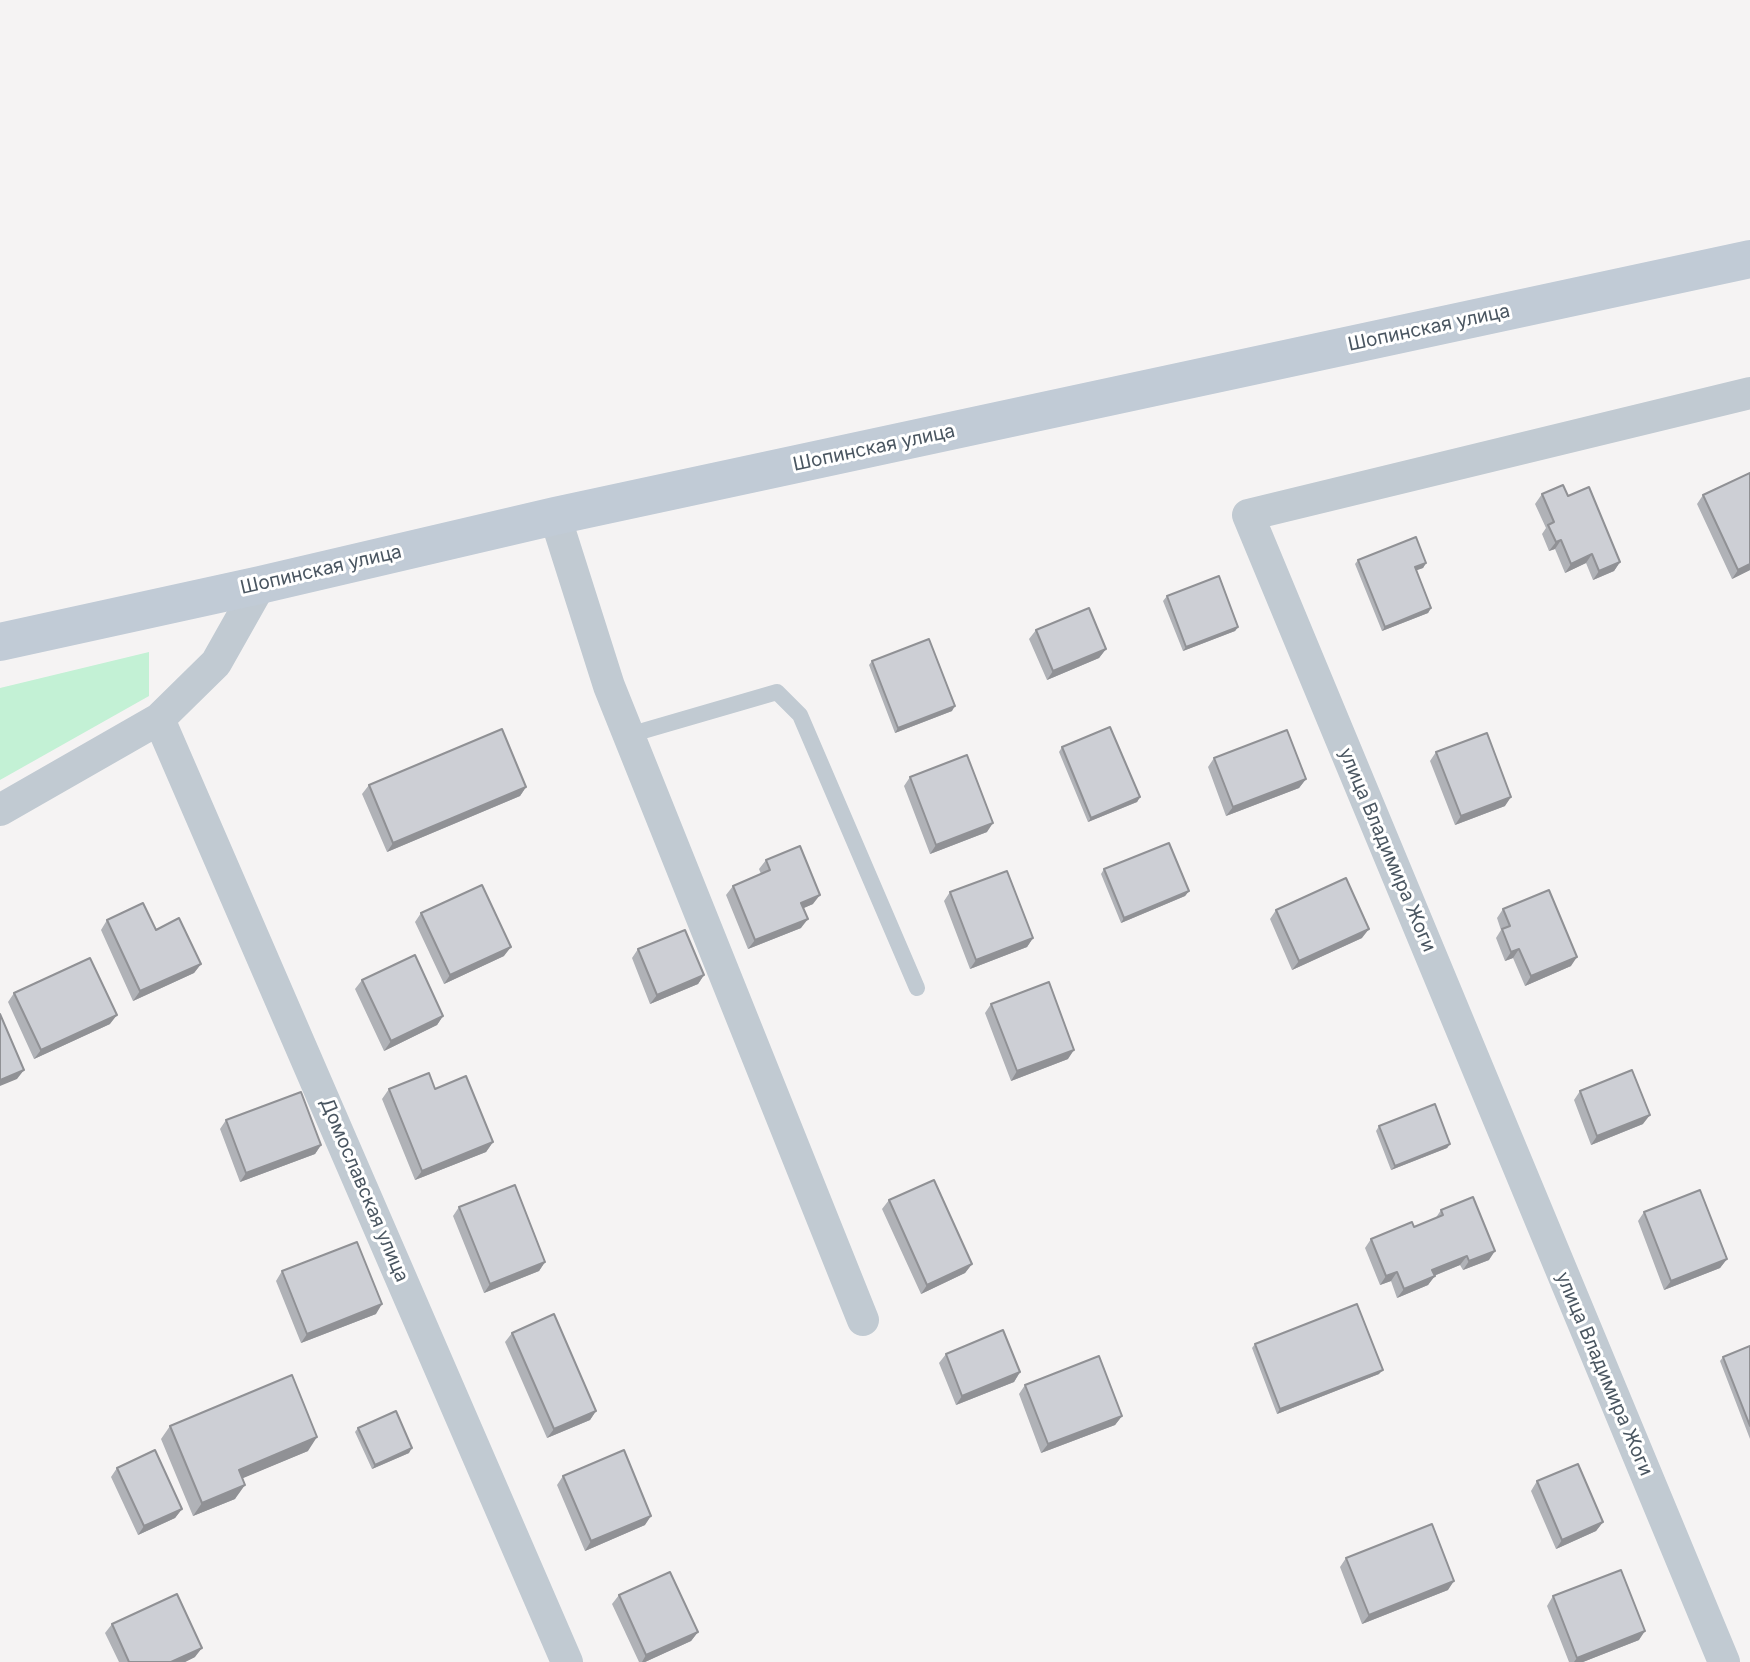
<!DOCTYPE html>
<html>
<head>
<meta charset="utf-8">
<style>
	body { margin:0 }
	canvas { display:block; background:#f5f3f3 }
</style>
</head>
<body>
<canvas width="1750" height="1662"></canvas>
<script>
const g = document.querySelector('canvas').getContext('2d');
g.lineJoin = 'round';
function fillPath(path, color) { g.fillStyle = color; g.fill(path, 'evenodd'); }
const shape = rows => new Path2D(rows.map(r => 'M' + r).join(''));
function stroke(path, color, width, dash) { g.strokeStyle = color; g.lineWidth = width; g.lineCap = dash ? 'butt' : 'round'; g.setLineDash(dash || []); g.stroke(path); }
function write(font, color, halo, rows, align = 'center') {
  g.font = font + ' Inter,sans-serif'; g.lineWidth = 6; g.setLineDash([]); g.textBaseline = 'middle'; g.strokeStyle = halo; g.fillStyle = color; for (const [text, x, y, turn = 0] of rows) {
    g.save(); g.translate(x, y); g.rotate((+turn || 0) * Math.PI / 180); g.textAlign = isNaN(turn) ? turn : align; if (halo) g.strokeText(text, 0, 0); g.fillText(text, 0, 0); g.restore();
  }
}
const green = shape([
	[149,652,149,696,0,780,0,688]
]);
const lane = shape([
	[629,735,777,692,800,715,917,988]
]);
const street = shape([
	[555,516,609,686,863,1320],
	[159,719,567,1662],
	[0,810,159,719,216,663,260,585],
	[1724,1662,1248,515,1750,393]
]);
const secondary = shape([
	[0,642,260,585,555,516,1750,259]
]);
const wall = shape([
	[1750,473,1750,570,1732,579,1697,504,1703,495],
	[1542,494,1568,496,1620,562,1614,571,1593,580,1586,563,1565,573,1555,549,1549,551,1542,534,1546,528,1535,504],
	[1358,560,1426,563,1423,568,1416,570,1431,608,1428,613,1382,631,1355,564],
	[1167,596,1238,627,1235,631,1183,651,1163,601],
	[1036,630,1106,649,1099,658,1047,680,1029,639],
	[872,661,952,711,895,733,869,665],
	[1062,747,1140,797,1137,802,1088,822,1059,752],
	[1436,752,1505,806,1455,825,1430,761],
	[1214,758,1306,779,1299,788,1226,816,1208,767],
	[910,777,987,832,930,854,904,786],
	[369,785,526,787,520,796,387,852,362,794],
	[766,860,813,904,803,908,801,928,748,949,726,895,733,886,761,874,759,869],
	[1104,869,1189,891,1185,896,1121,923,1101,874],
	[950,892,1033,938,1027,947,970,969,944,901],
	[1503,909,1571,966,1525,986,1513,958,1505,961,1496,938,1501,930,1497,918],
	[1276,910,1362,938,1292,970,1270,919],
	[421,913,504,956,444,984,415,922],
	[107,920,156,930,201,964,194,973,133,1001,101,930],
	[638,949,704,975,698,984,650,1004,632,958],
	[362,980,443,1016,437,1025,384,1051,355,989],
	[14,993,110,1024,34,1059,8,1002],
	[991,1004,1068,1059,1011,1081,985,1013],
	[389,1089,435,1089,493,1142,486,1152,415,1180,382,1099],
	[1580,1091,1643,1124,1591,1145,1574,1100],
	[226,1120,321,1145,315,1154,240,1182,220,1129],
	[1379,1126,1450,1144,1447,1148,1391,1170,1376,1131],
	[889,1200,972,1264,965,1273,921,1294,882,1209],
	[459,1207,545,1262,539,1271,484,1293,453,1216],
	[1441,1210,1489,1260,1463,1270,1460,1265,1434,1276,1428,1285,1397,1298,1391,1281,1380,1285,1365,1248,1371,1239,1414,1227,1435,1219],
	[1644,1212,1727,1259,1720,1268,1664,1290,1638,1221],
	[282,1271,376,1314,301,1343,276,1281],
	[512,1333,596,1411,590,1420,547,1438,505,1342],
	[1255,1344,1379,1374,1277,1414,1252,1348],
	[1750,1346,1750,1439,1720,1361,1723,1357],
	[946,1354,1020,1372,1014,1382,956,1405,939,1363],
	[1025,1385,1122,1416,1115,1425,1041,1453,1019,1394],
	[170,1426,308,1451,242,1478,235,1499,193,1516,161,1439],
	[358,1428,409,1453,372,1469,355,1432],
	[117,1468,182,1509,175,1518,138,1535,111,1477],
	[563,1476,645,1525,585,1551,557,1485],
	[1537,1481,1603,1522,1596,1531,1556,1549,1531,1491],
	[1346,1558,1448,1590,1362,1624,1340,1567],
	[619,1595,698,1632,691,1641,645,1662,639,1662,612,1604],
	[1553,1596,1639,1640,1583,1662,1569,1662,1547,1606],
	[112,1624,195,1657,185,1662,119,1662,105,1633]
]);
const shadedWall = shape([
	[1561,540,1555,549,1549,551,1556,542],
	[1592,554,1586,563,1565,573,1571,564],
	[1620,562,1614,571,1593,580,1599,571],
	[1426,563,1423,568,1412,572,1415,567],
	[1750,564,1750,570,1732,579,1738,570],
	[1431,608,1428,613,1382,631,1385,627],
	[1238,627,1235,631,1183,651,1186,647],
	[1106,649,1099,658,1047,680,1053,671],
	[955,706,952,711,895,733,898,728],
	[1306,779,1299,788,1226,816,1233,807],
	[526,787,520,796,387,852,393,843],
	[1140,797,1137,802,1088,822,1091,818],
	[1511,797,1505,806,1455,825,1461,816],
	[993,823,987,832,930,854,936,845],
	[1189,891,1185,896,1121,923,1124,918],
	[820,895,813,904,795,912,801,903],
	[808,919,801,928,748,949,755,940],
	[1369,929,1362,938,1292,970,1299,961],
	[1033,938,1027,947,970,969,976,960],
	[511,947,504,956,444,984,450,975],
	[1519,949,1513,958,1505,961,1511,952],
	[1577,957,1571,966,1525,986,1531,976],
	[201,964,194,973,133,1001,140,991],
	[704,975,698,984,650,1004,657,995],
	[117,1015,110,1024,34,1059,41,1050],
	[443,1016,437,1025,384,1051,391,1041],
	[1074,1050,1068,1059,1011,1081,1017,1071],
	[24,1070,17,1079,0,1086,0,1080],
	[1650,1115,1643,1124,1591,1145,1597,1136],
	[493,1142,486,1152,415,1180,422,1171],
	[1450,1144,1447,1148,1391,1170,1395,1166],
	[321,1145,315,1154,240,1182,246,1173],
	[1495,1251,1489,1260,1463,1270,1469,1261],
	[1467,1256,1460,1265,1426,1279,1432,1270],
	[1727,1259,1720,1268,1664,1290,1671,1281],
	[545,1262,539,1271,484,1293,490,1284],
	[972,1264,965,1273,921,1294,927,1285],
	[1397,1272,1391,1281,1380,1285,1386,1276],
	[1435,1276,1428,1285,1397,1298,1404,1289],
	[382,1304,376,1314,301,1343,307,1334],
	[1383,1370,1379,1374,1277,1414,1280,1409],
	[1020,1372,1014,1382,956,1405,962,1396],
	[596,1411,590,1420,547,1438,554,1429],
	[1122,1416,1115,1425,1041,1453,1048,1444],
	[317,1437,308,1451,229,1484,239,1470],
	[412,1448,409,1453,372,1469,375,1465],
	[245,1485,235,1499,193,1516,202,1503],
	[182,1509,175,1518,138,1535,144,1526],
	[651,1516,645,1525,585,1551,591,1541],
	[1603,1522,1596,1531,1556,1549,1562,1540],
	[1454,1581,1448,1590,1362,1624,1369,1615],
	[1645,1631,1639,1640,1583,1662,1574,1662,1577,1658],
	[698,1632,691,1641,645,1662,642,1662,646,1655],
	[202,1648,195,1657,185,1662,171,1662]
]);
const building = shape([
	[1750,473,1750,564,1738,570,1703,495,1750,473],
	[1563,485,1568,496,1589,487,1620,562,1599,571,1592,554,1571,564,1561,540,1556,542,1548,525,1554,522,1542,494,1563,485],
	[1416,537,1426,563,1415,567,1431,608,1385,627,1358,560,1416,537],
	[1219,576,1238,627,1186,647,1167,596,1219,576],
	[1089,608,1106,649,1053,671,1036,630,1089,608],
	[929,639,955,706,898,728,872,661,929,639],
	[1110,727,1140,797,1091,818,1062,747,1110,727],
	[502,729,526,787,393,843,369,785,502,729],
	[1287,730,1306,779,1233,807,1214,758,1287,730],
	[1487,733,1511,797,1461,816,1436,752,1487,733],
	[967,755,993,823,936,845,910,777,967,755],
	[1169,843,1189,891,1124,918,1104,869,1169,843],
	[800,846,820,895,801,903,808,919,755,940,733,886,770,870,766,860,800,846],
	[1007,871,1033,938,976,960,950,892,1007,871],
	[1346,878,1369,929,1299,961,1276,910,1346,878],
	[482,885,511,947,450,975,421,913,482,885],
	[1549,890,1577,957,1531,976,1519,949,1511,952,1502,929,1510,926,1503,909,1549,890],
	[143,903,156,930,179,918,201,964,140,991,107,920,143,903],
	[685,930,704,975,657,995,638,949,685,930],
	[415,955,443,1016,391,1041,362,980,415,955],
	[90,958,117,1015,41,1050,14,993,90,958],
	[1049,982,1074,1050,1017,1071,991,1004,1049,982],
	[0,1014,24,1070,0,1080,0,1014],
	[1632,1070,1650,1115,1597,1136,1580,1091,1632,1070],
	[429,1073,435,1089,466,1076,493,1142,422,1171,389,1089,429,1073],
	[301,1092,321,1145,246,1173,226,1120,301,1092],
	[1435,1104,1450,1144,1395,1166,1379,1126,1435,1104],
	[934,1180,972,1264,927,1285,889,1200,934,1180],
	[515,1185,545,1262,490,1284,459,1207,515,1185],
	[1700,1190,1727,1259,1671,1281,1644,1212,1700,1190],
	[1473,1197,1495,1251,1469,1261,1467,1256,1432,1270,1435,1276,1404,1289,1397,1272,1386,1276,1371,1239,1412,1222,1414,1227,1443,1215,1441,1210,1473,1197],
	[357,1242,382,1304,307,1334,282,1271,357,1242],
	[1357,1304,1383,1370,1280,1409,1255,1344,1357,1304],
	[554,1314,596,1411,554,1429,512,1333,554,1314],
	[1003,1330,1020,1372,962,1396,946,1354,1003,1330],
	[1750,1346,1750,1426,1723,1357,1750,1346],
	[1099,1356,1122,1416,1048,1444,1025,1385,1099,1356],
	[292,1375,317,1437,239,1470,245,1485,202,1503,170,1426,292,1375],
	[396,1411,412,1448,375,1465,358,1428,396,1411],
	[155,1450,182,1509,144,1526,117,1468,155,1450],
	[624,1450,651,1516,591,1541,563,1476,624,1450],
	[1578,1464,1603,1522,1562,1540,1537,1481,1578,1464],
	[1432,1524,1454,1581,1369,1615,1346,1558,1432,1524],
	[1621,1570,1645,1631,1577,1658,1553,1596,1621,1570],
	[670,1572,698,1632,646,1655,619,1595,670,1572],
	[177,1594,202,1648,171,1662,129,1662,112,1624,177,1594]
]);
const streetNames = [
	["Шопинская улица",1429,328,-12],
	["Шопинская улица",874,448,-12],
	["Шопинская улица",321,570,-13],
	["улица Владимира Жоги",1387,850,67],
	["Домославская улица",364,1190,67],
	["улица Владимира Жоги",1604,1374,67]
];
fillPath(green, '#c3f1d5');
stroke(lane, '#c1cad2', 16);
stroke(street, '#c1cad2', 32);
stroke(secondary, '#c1cbd6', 38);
fillPath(wall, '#b0b2b7');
fillPath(shadedWall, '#909195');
fillPath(building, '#cdcfd5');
stroke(building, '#909195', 2);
write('19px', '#4a5661', '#fff', streetNames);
</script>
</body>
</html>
